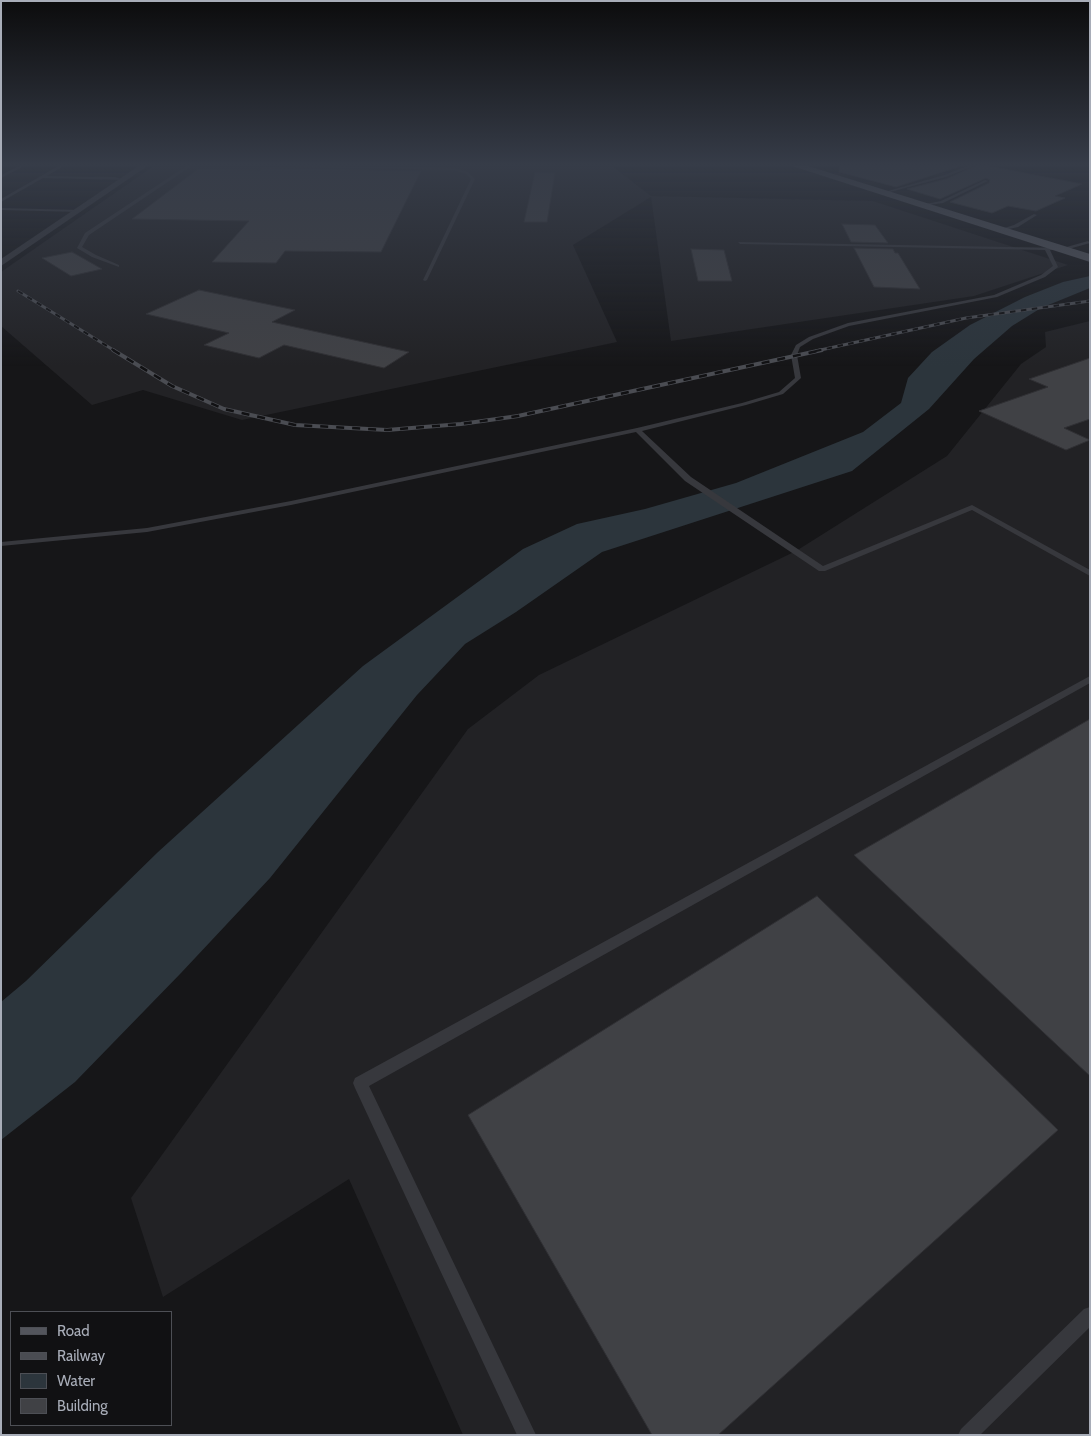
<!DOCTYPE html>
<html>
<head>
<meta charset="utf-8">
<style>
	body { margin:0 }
	#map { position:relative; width:1091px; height:1436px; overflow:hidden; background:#161618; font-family:Cabin,sans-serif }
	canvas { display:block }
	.frame { position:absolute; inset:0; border:2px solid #a8adb8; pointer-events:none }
	.legend { position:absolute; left:10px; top:1311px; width:162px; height:115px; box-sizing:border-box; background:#111113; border:1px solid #4d4f55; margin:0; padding:6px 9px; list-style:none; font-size:15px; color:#a8adb8 }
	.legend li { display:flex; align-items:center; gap:10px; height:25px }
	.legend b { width:25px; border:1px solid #4d4f55 }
</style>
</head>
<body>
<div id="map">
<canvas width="1091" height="1436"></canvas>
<div class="frame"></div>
<ul class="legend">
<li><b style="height:6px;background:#53555c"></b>Road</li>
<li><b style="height:6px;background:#4a4c52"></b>Railway</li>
<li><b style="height:14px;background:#2c353c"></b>Water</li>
<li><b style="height:14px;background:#404145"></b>Building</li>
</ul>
</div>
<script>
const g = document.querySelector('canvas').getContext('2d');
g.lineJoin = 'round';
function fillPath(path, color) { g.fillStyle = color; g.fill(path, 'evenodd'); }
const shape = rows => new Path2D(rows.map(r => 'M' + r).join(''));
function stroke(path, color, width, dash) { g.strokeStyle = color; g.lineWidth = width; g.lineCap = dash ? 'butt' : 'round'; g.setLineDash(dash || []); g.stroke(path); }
const built = shape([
	[155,165,611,165,651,196,873,201,1068,265,974,296,671,341,651,197,573,245,617,342,242,420,143,390,92,405,1,326,1,272],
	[1090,321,1090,1435,463,1435,349,1179,163,1297,131,1198,468,729,539,675,796,551,947,456,1021,364,1046,347,1045,332]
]);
const water = shape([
	[1090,276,1090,288,1041,308,1012,326,974,359,929,409,852,471,602,552,516,612,465,644,417,695,270,878,181,973,75,1082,1,1140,1,1002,26,981,158,852,363,666,523,549,577,524,645,509,736,483,863,432,901,403,908,378,932,352,970,325,1025,297,1063,282]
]);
const building = shape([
	[840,165,964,165,896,187,839,172,840,165],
	[978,165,983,165,1082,184,1055,196,1065,198,1036,211,1008,206,992,213,950,202,989,183,990,180,986,178,940,199,907,189,946,179,978,165],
	[263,168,273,168,421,171,381,252,285,251,276,263,212,262,249,221,132,219,198,169,261,170,263,168],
	[535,172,555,173,547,222,524,222,535,172],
	[842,224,875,225,888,243,851,242,842,224],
	[854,248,893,249,895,253,898,253,920,289,874,287,854,248],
	[691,249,724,250,732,281,698,281,691,249],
	[72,252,102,269,71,276,42,258,72,252],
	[199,290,295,310,272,322,409,352,384,368,284,345,259,358,204,345,229,333,146,314,199,290],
	[1090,358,1090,419,1064,428,1090,440,1066,450,979,411,1048,387,1029,379,1090,358],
	[1090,719,1090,1076,854,855,1090,719],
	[817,896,1058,1130,718,1435,652,1435,468,1115,817,896]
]);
const service = shape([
	[21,165,26,165,1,178,1,175,21,165],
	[60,165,65,165,47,176,115,177,125,180,43,178,1,202,1,199,60,165],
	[99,165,141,165,139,166,99,165],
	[188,165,193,165,89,235,82,247,96,255,119,265,119,267,92,257,77,248,85,233,188,165],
	[225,165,454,168,468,172,475,179,427,280,425,281,423,280,471,179,466,174,454,170,225,165],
	[970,165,976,165,946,177,883,194,881,193,944,175,970,165],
	[985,180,988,181,943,203,922,206,920,205,941,201,985,180],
	[1,208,79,210,81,211,79,212,1,210,1,208],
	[1034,214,1037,215,1018,227,1000,231,998,230,1014,225,1034,214],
	[1088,241,1090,243,1065,250,1050,250,1058,267,1045,277,997,297,849,326,813,339,800,347,797,355,801,378,783,394,746,405,642,431,691,477,823,566,972,505,1090,570,1090,576,972,510,825,571,819,571,685,481,636,432,291,505,147,532,1,546,1,542,147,528,291,501,637,428,742,403,779,392,795,378,791,355,796,345,809,337,848,323,994,295,1041,275,1053,266,1045,250,740,244,738,242,1063,248,1088,241],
	[1090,676,1090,683,369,1086,536,1435,517,1435,355,1088,353,1083,355,1078,1090,676],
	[1090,1307,1090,1327,980,1435,958,1435,961,1429,1084,1309,1090,1307]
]);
const minor = shape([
	[140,165,149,165,1,266,1,259,140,165]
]);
const primary = shape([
	[789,165,805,165,1090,254,1090,262,789,165]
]);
const railFar1 = shape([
	[18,291,115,351],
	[816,351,966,318,1090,301]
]);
const rail = shape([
	[113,350,172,386,224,409,295,425,387,430,461,424,518,416,822,350]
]);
fillPath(built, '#222225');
fillPath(water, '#2c353c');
fillPath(building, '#404145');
stroke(building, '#303034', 1);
fillPath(service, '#37383d');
fillPath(minor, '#37383d');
fillPath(primary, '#53555c');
stroke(railFar1, '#4a4c52', 3);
stroke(rail, '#4a4c52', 4);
stroke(railFar1, '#111113', 2, [5.5]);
stroke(rail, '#111113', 2.5, [8]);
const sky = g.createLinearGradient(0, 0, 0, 366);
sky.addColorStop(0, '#0c0c0d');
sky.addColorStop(0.45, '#363c48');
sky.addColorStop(1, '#363c4800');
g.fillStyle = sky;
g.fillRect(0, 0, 1091, 366);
</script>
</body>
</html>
